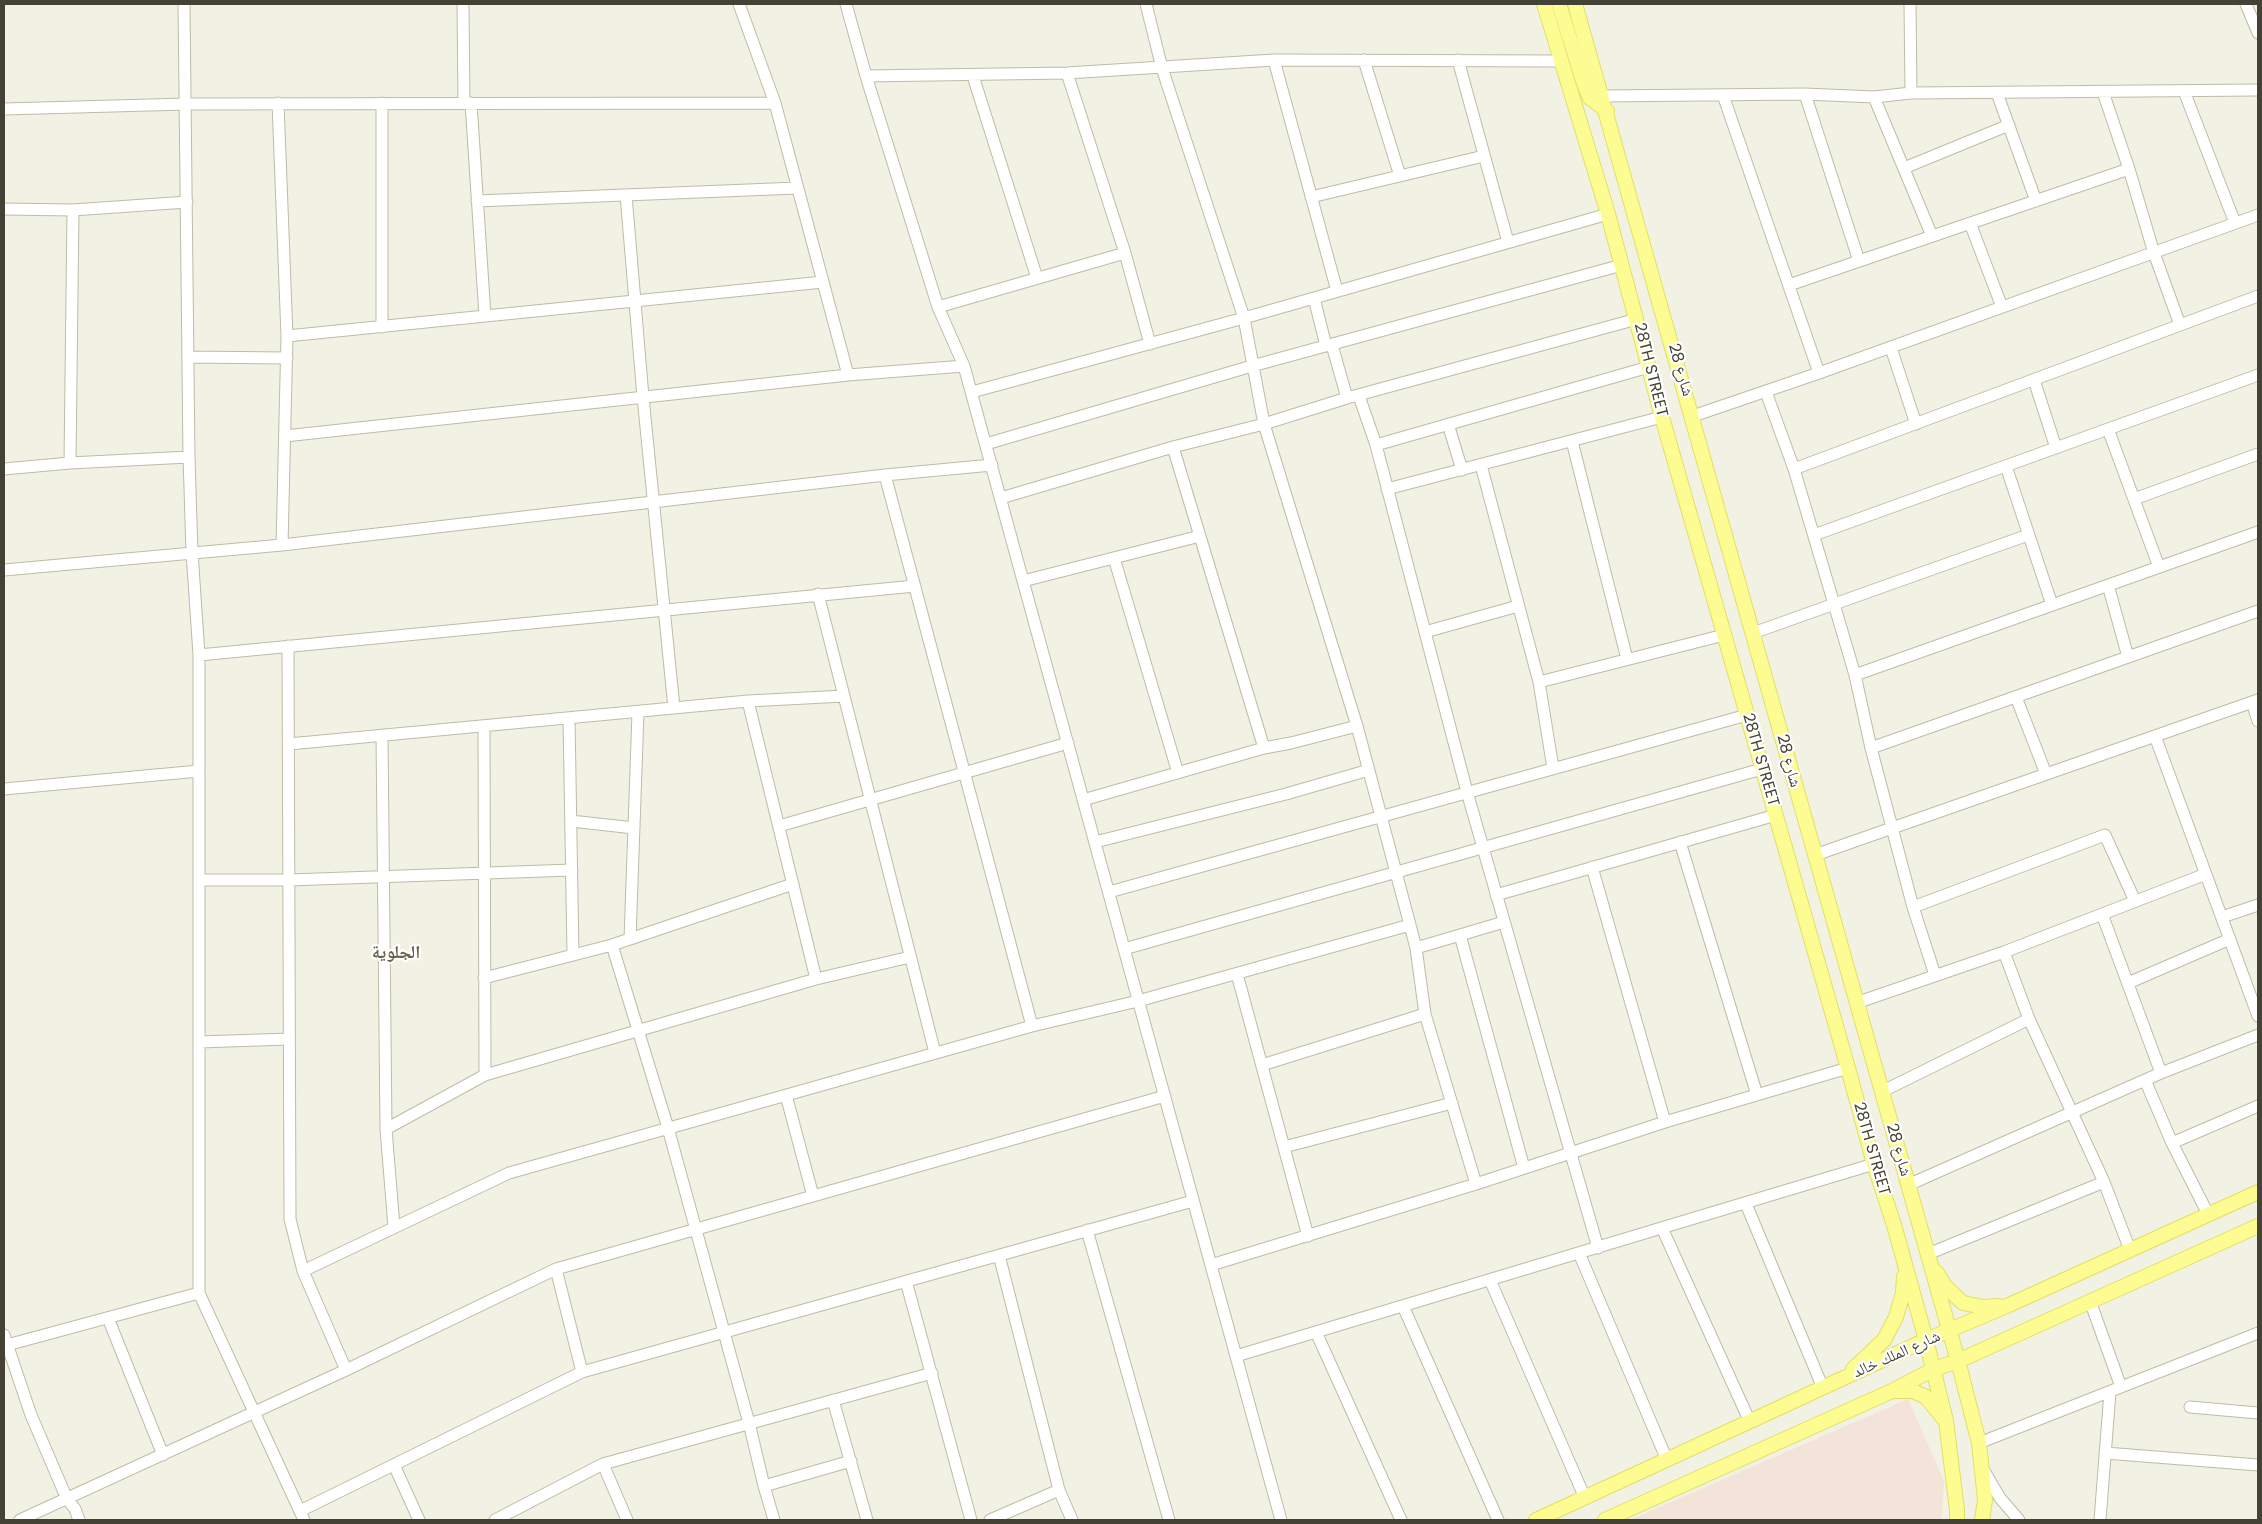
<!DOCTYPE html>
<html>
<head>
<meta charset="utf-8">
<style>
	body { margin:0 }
	#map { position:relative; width:2262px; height:1524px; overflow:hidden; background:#f2f2e4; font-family:Poppins,sans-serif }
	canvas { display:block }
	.frame { position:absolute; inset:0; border:5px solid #444234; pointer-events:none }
</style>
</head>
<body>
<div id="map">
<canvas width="2262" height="1524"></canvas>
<div class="frame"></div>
</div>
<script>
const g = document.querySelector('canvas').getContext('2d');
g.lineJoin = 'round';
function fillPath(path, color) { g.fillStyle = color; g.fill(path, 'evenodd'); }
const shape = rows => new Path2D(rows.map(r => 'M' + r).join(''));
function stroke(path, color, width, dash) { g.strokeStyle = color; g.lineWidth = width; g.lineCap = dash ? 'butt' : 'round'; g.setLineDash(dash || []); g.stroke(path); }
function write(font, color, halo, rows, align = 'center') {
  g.font = font + ' Poppins,"Noto Naskh Arabic",sans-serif'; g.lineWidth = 4.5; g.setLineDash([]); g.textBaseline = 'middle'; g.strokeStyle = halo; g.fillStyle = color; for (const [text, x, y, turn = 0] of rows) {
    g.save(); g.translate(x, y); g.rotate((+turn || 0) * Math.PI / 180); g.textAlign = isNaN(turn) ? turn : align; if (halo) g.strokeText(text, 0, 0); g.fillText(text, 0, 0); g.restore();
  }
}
const medical = shape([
	[1908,1399,1944,1481,1941,1520,1630,1520]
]);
const minor = shape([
	[184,4,189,457,192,552,199,655,199,1293,304,1520],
	[463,4,464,103],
	[739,4,775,103,848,375],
	[846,4,866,76,938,307,964,366,1281,1520],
	[1910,4,1911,93],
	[2246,4,2258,33],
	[1274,60,1337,291],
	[1364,60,1400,176],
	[1458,60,1508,242],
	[1067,73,1125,253,1150,344],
	[866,76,1067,73,1274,60,1562,61],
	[973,76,1037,278],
	[2184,91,2235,223],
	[2103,92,2129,169,2154,253,2180,325],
	[1997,93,2036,201],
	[1805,94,1859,261],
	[1723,95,1819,373],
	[1602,96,1805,94,1874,97,1911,93,2258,90],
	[1874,97,1932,236],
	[278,103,287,336,282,545],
	[382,103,382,327],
	[471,103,485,316],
	[4,109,186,104,775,103],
	[1904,168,2009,125],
	[626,195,643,397,674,708],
	[1311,197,1484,156],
	[477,201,797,188],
	[4,209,73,210,187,202],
	[1970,223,2002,307],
	[1789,285,2129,169],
	[1314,298,1326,346],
	[938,307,1125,253],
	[287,336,823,282],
	[1332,345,1347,398],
	[1891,348,1916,424],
	[188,357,287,358],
	[2034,380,2056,448],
	[972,392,1244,318,1608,214],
	[1766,392,1794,469,1855,675,1871,748,1913,907,1935,975],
	[1359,396,1376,445,1467,792,1598,1248],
	[1693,416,1819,373,2258,215],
	[1448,424,1462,470],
	[2108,429,2159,567],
	[285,436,848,375,964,366],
	[1572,441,1627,659],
	[986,444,1252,366,1622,265],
	[1376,445,1649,367],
	[70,463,73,210],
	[1481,465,1539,682,1724,635],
	[2006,466,2052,605],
	[4,469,70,463,189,457],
	[1794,469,2258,296],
	[885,475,1032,1026],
	[1387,489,1662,417],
	[1001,498,1173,447,1264,424,1347,398,1637,319],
	[2134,499,2258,454],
	[1814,535,2258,375],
	[1114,558,1178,773],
	[4,570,282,545,885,475,992,465],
	[1023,581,1200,536],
	[2108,585,2128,657],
	[818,594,935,1053],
	[1425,632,1518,606],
	[1753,633,2028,535],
	[288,646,290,1219,303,1271,346,1370],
	[199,655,915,586],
	[1855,675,2258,532],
	[1539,682,1553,768],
	[2016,697,2046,774],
	[748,701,816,979],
	[2252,702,2258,721],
	[569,718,573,955],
	[484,726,485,1075],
	[382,735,386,1129,394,1227],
	[2155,736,2258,1016],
	[289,744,748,701,844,696],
	[1264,748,1291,743,1357,726],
	[1871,748,2258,611],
	[4,789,199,771],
	[1083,800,1264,748,1173,447],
	[571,821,634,828],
	[779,826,1068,743],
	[1095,842,1286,794,1369,770],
	[1680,842,1757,1095],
	[1815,855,2258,700],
	[1592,867,1665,1122],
	[199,880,289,880,572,870],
	[1109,892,1747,715],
	[1496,895,1776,815],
	[1913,907,2105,835,2135,901],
	[2102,914,2161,1073,2145,1080,2172,1143,2208,1214],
	[2222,917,2258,905],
	[1460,935,1524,1168],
	[630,939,638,713],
	[612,945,668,1128,749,1423,764,1486,851,1461],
	[1416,948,1504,922],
	[1124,949,1762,769],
	[2004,952,2029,1019,2104,1182,2130,1250],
	[1237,974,1308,1236],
	[484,978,612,945,793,884],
	[2128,983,2230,939],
	[1856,1003,2004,952,2206,874],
	[199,1042,289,1039],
	[1262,1065,1425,1014],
	[2161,1073,2258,1035],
	[1881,1092,2029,1019],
	[786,1095,813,1196],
	[386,1129,485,1075,816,979,910,957],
	[2172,1143,2258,1106],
	[1284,1147,1452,1103],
	[1476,1184,1665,1122,1848,1068],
	[1908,1185,2145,1080],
	[1746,1204,1823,1388],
	[1662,1228,1750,1422],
	[1087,1230,1169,1520],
	[1579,1253,1667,1460],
	[1928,1254,2104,1182],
	[999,1255,1059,1490,1072,1520],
	[1211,1265,1476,1184,1425,1014,1416,948,1410,925],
	[556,1269,582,1372],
	[303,1271,509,1173,1032,1026,1138,1001,1410,925,1357,726,1264,424,1244,318,1162,68,1146,4],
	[1490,1280,1585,1498],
	[906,1281,971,1520],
	[2090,1301,2121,1387],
	[1403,1306,1498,1520],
	[108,1318,163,1455],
	[1316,1332,1401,1520],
	[4,1335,31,1415,67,1499,75,1509,79,1520],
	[7,1345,199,1293],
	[1236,1356,1874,1164],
	[833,1400,867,1520],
	[2190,1407,2258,1413],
	[1979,1443,2258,1333],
	[2105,1453,2258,1465],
	[603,1464,627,1520],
	[394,1465,419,1520],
	[1983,1469,2000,1498,2019,1520],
	[764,1486,774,1520],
	[300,1511,582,1372,1193,1201],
	[20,1520,346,1370,556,1269,1165,1096],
	[495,1520,603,1464,932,1373],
	[990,1520,1059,1490],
	[2100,1520,2110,1392]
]);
const major = shape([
	[1544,4,1608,214,1662,417,1848,1068,1874,1164,1894,1225,1926,1340,1946,1421,1957,1510,1957,1520],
	[1559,4,1585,87,1590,98,1607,111],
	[1575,4,1958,1361,1979,1443,1985,1500,1982,1520],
	[1937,1273,1945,1286,1963,1303,1983,1307,1999,1306],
	[1853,1369,1884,1340,1896,1317,1903,1293,1904,1276],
	[1895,1391,1913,1391,1926,1397,1944,1419],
	[1536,1520,1926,1340,2009,1305,2258,1192],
	[1605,1520,1892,1391,1934,1369,1958,1361,2258,1226]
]);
const streetNames = [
	["28TH STREET",1650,370,76],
	["شارع 28",1680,370,74],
	["28TH STREET",1760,760,74],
	["شارع 28",1788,761,75],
	["28TH STREET",1871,1149,74],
	["شارع 28",1898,1150,74],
	["شارع الملك خالد",1897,1355,-24]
];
const neighbourhoodNames = [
	["الجلوية",396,953]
];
fillPath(medical, '#f3e3d8');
stroke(minor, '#bdbca7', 13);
stroke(major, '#e1df63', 16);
stroke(minor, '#fff', 11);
stroke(major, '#fcfc93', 14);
write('16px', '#444234', '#fff', streetNames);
write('bold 18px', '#66634c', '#fff', neighbourhoodNames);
</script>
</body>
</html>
